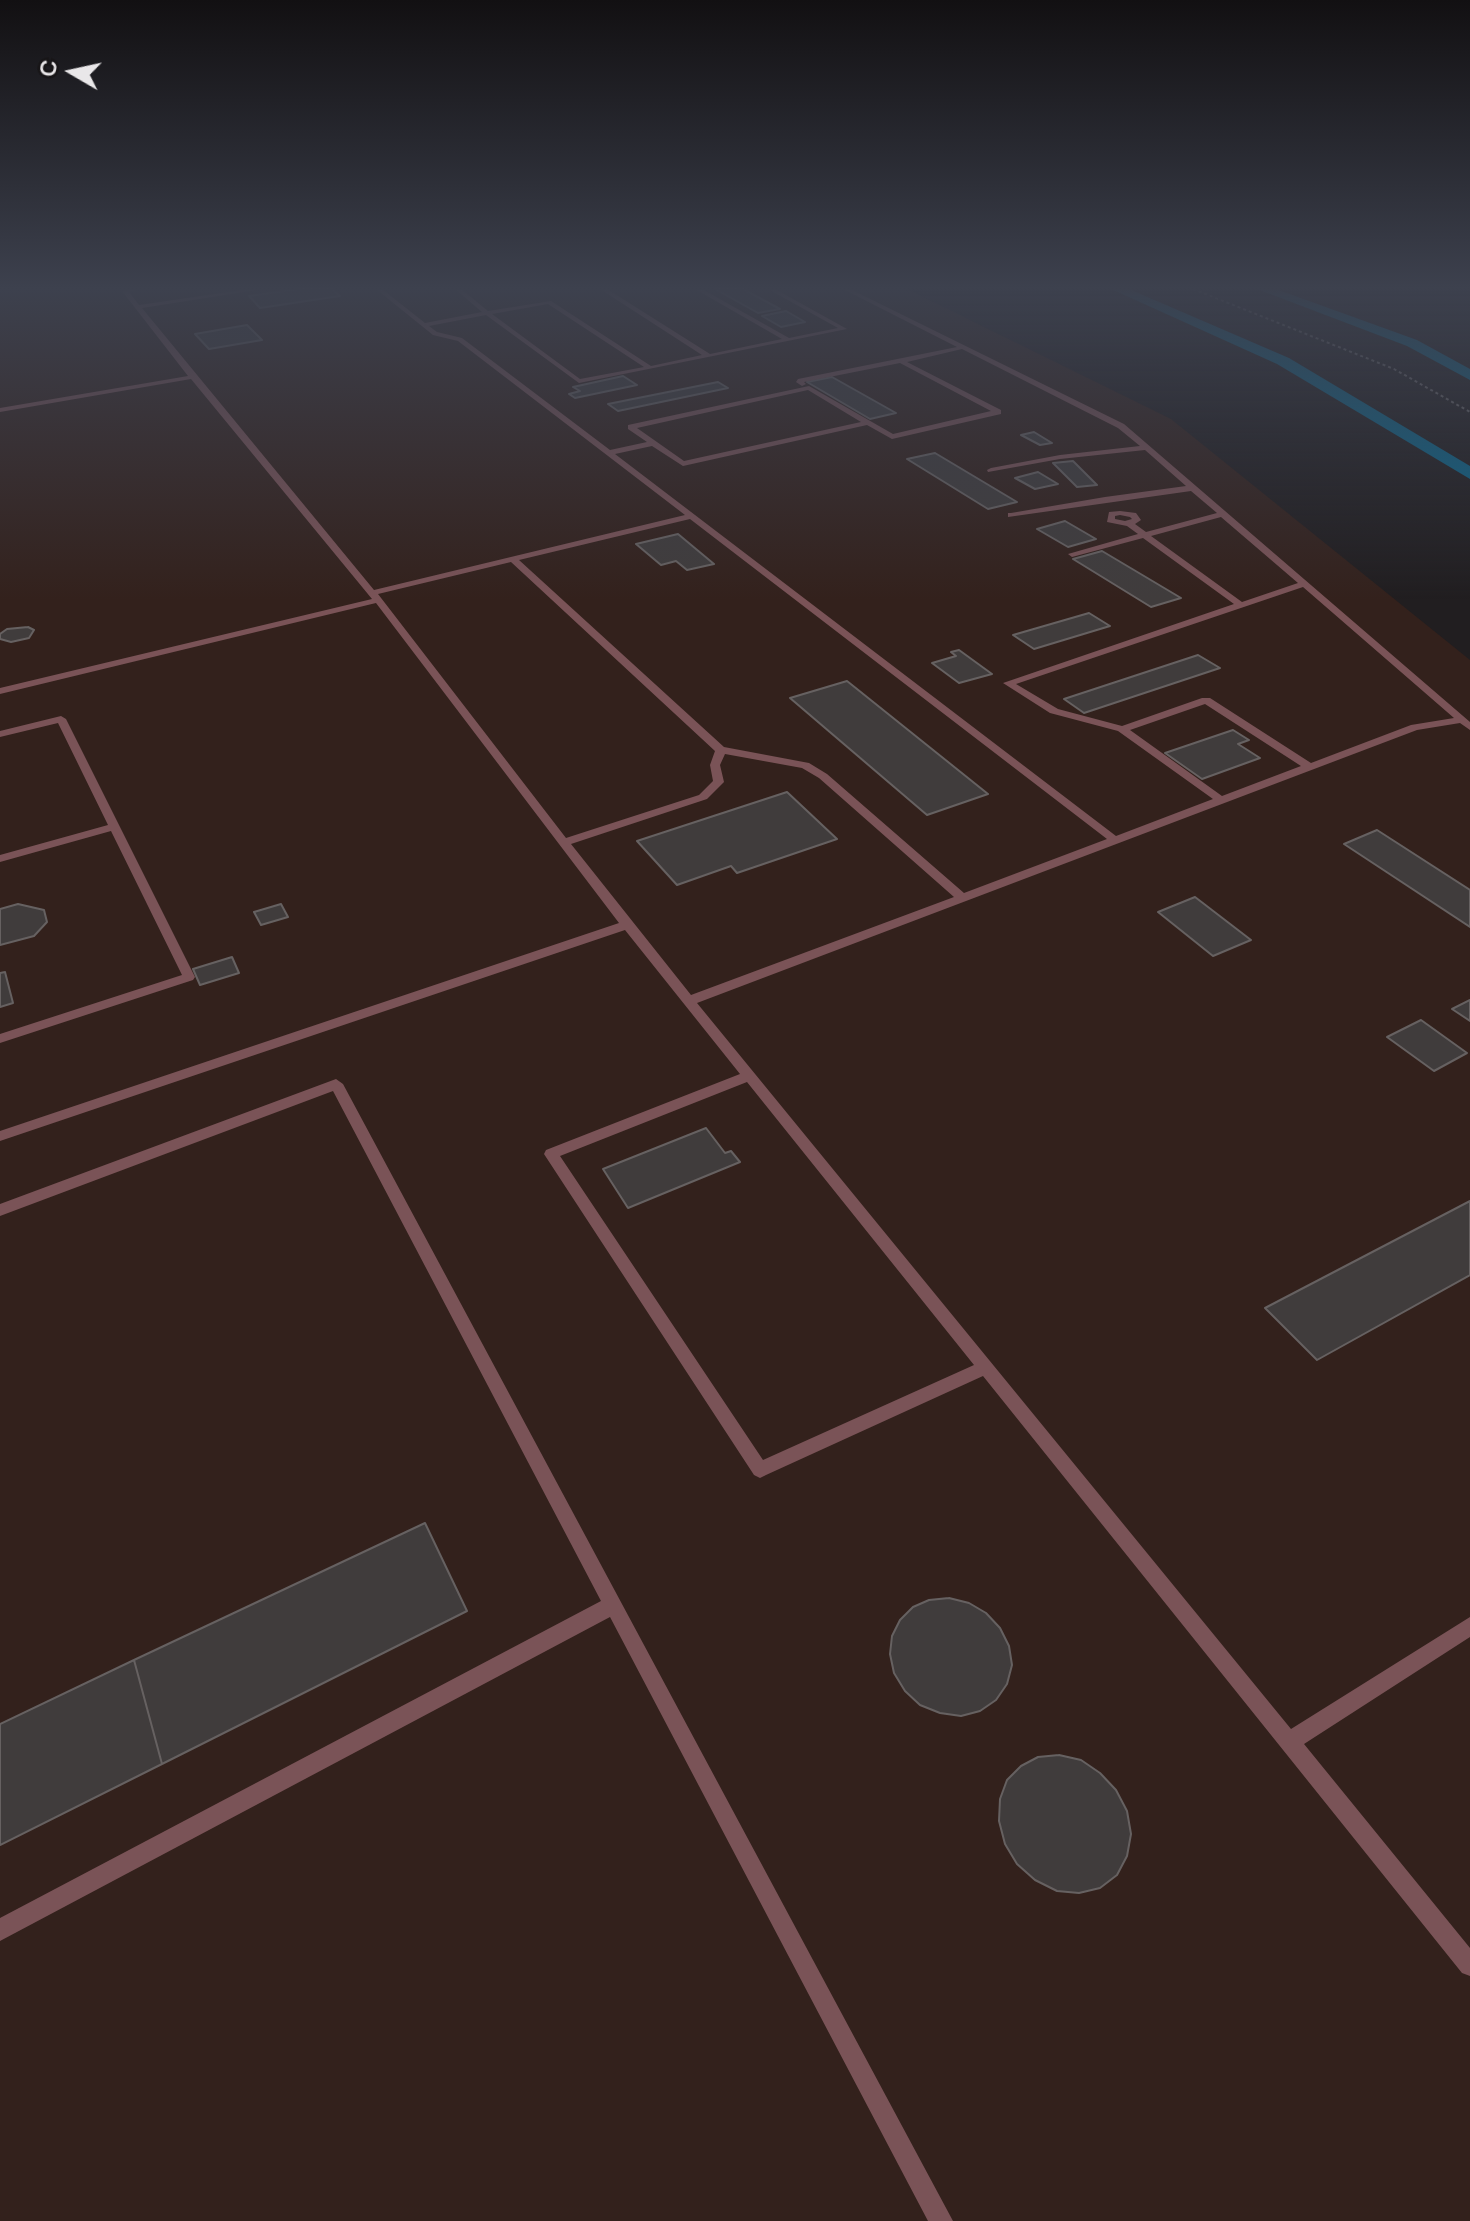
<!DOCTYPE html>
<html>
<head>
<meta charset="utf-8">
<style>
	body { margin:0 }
	#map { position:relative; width:1470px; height:2221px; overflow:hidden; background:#211e20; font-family:Manrope,sans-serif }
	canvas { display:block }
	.north { position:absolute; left:32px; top:32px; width:80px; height:80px; -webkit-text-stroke:6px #171517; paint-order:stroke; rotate:279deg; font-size:22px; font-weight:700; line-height:32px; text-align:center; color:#e9e7e9 }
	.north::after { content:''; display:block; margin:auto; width:28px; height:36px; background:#e9e7e9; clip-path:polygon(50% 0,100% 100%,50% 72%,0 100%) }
</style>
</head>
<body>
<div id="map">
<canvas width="1470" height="2221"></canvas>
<div class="north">С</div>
</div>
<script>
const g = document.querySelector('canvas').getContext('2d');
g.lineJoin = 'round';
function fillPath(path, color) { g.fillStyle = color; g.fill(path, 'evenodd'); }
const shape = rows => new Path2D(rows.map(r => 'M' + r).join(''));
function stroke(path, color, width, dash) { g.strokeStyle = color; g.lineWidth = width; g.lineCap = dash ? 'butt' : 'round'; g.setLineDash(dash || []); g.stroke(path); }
const industrial = shape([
	[0,289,907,289,1171,419,1470,660,1470,2221,0,2221]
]);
const canal = shape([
	[1111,289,1129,289,1289,358,1470,466,1470,479,1277,364,1111,289],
	[1257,289,1276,289,1417,340,1470,369,1470,380,1407,346,1257,289]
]);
const building = shape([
	[299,289,332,289,340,296,260,308,249,296,299,289],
	[715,289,743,289,780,309,758,313,715,289],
	[786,311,805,322,781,327,762,316,786,311],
	[247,325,262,340,209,349,195,334,247,325],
	[623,376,637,385,575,398,569,394,580,391,573,387,623,376],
	[832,377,896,413,870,419,807,382,832,377],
	[718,382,728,388,618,411,608,404,718,382],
	[1034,432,1052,443,1040,445,1021,435,1034,432],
	[935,453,1017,502,988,509,907,459,935,453],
	[1073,461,1097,485,1077,487,1053,463,1073,461],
	[1038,472,1058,484,1035,489,1015,478,1038,472],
	[1065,521,1096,539,1068,547,1037,529,1065,521],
	[678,534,714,564,687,570,676,561,661,565,636,544,678,534],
	[1102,551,1181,598,1151,607,1073,559,1102,551],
	[1089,613,1110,626,1034,649,1013,635,1089,613],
	[28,627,34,630,29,638,11,642,0,639,0,634,7,629,28,627],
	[959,650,992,674,959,683,932,663,956,656,951,652,959,650],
	[1198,655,1220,668,1084,713,1064,699,1198,655],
	[847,681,988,794,927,815,790,698,847,681],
	[1233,730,1249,740,1238,744,1260,758,1202,779,1165,753,1233,730],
	[787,792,837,839,737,873,731,866,677,885,637,841,787,792],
	[1377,830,1470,890,1470,927,1344,844,1377,830],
	[1195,897,1251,940,1213,956,1158,912,1195,897],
	[18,904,44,910,47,922,34,936,0,945,0,909,18,904],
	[281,904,288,917,261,925,254,912,281,904],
	[232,957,239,973,200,985,193,969,232,957],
	[5,972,13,1003,0,1007,0,973,5,972],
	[1470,1000,1470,1021,1452,1009,1470,1000],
	[1421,1020,1467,1053,1434,1071,1387,1037,1421,1020],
	[706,1128,725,1153,731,1151,740,1162,628,1208,603,1169,706,1128],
	[1470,1201,1470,1275,1317,1360,1265,1308,1470,1201],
	[425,1523,467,1611,162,1764,134,1660,425,1523],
	[949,1598,969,1603,986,1613,1000,1628,1009,1646,1012,1665,1007,1684,996,1700,980,1711,961,1716,940,1713,920,1705,905,1691,894,1673,890,1654,892,1636,900,1620,913,1607,929,1600,949,1598],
	[134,1660,162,1764,0,1845,0,1724,134,1660],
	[1059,1755,1081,1760,1100,1773,1116,1790,1127,1811,1131,1834,1127,1856,1117,1875,1100,1888,1079,1893,1057,1891,1035,1880,1017,1864,1005,1844,999,1821,1000,1799,1007,1780,1021,1766,1038,1757,1059,1755]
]);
const path = shape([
	[1193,289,1394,369,1470,412]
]);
const service = shape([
	[140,289,129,292,139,305,249,289,263,289,142,308,374,590,685,515,458,341,433,335,376,289,382,289,425,323,482,312,455,289,461,289,488,311,551,301,651,366,702,355,600,289,607,289,710,354,782,339,695,289,702,289,789,338,838,328,768,289,775,289,847,329,579,383,486,315,429,326,437,332,462,338,610,450,647,442,628,429,628,425,809,386,893,434,991,411,900,363,804,382,806,384,802,386,796,382,798,379,957,347,843,289,850,289,1124,424,1470,722,1470,730,1460,723,1417,730,697,1003,1291,1729,1470,1617,1470,1637,1304,1744,1470,1948,1470,1976,1462,1973,983,1376,766,1475,760,1478,754,1475,544,1154,546,1150,740,1074,625,930,0,1141,0,1131,619,923,376,603,0,694,0,688,372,599,191,379,0,412,0,408,188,376,122,291,140,289],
	[548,304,644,367,580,379,492,314,548,304],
	[962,349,1118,428,1140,446,1060,455,991,468,987,470,988,472,1060,459,1145,450,1186,486,1105,497,1011,513,1008,513,1008,517,1191,491,1217,513,1146,532,1135,524,1141,520,1136,513,1120,511,1109,512,1107,522,1127,526,1138,534,1068,554,1072,557,1143,538,1234,604,1003,683,1050,713,1118,731,1213,799,1116,836,615,454,652,446,683,466,867,425,892,439,1001,414,1001,410,907,362,962,349],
	[808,390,861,422,684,461,637,428,808,390],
	[1120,515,1130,517,1132,519,1125,521,1115,519,1115,516,1120,515],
	[1221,517,1298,583,1242,602,1151,536,1221,517],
	[690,519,1107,839,964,893,827,774,809,763,724,747,519,560,690,519],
	[511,562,715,751,710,765,713,781,699,795,566,838,378,594,511,562],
	[1303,587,1454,718,1411,725,1311,763,1210,698,1202,698,1122,726,1058,709,1016,684,1303,587],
	[1205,704,1301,766,1222,796,1130,730,1205,704],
	[725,754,802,768,819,778,954,897,691,995,571,844,707,799,724,782,720,765,725,754],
	[747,1082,974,1365,763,1460,560,1156,747,1082],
	[61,716,66,719,195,977,193,980,0,1043,0,1034,182,975,111,831,0,862,0,855,108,825,58,723,0,737,0,731,61,716],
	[336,1079,343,1084,953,2221,928,2221,610,1617,0,1941,0,1918,601,1601,333,1091,0,1216,0,1204,336,1079]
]);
fillPath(industrial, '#33211c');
fillPath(canal, '#0a658a');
fillPath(building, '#403c3c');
stroke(building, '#666161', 2);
stroke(path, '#6b696b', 2, [3, 3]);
fillPath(service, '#7a5357');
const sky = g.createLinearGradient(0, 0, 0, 600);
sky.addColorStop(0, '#121012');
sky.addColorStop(0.48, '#3d414e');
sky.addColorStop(1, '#3d414e00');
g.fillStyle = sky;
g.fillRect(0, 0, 1470, 600);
</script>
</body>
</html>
